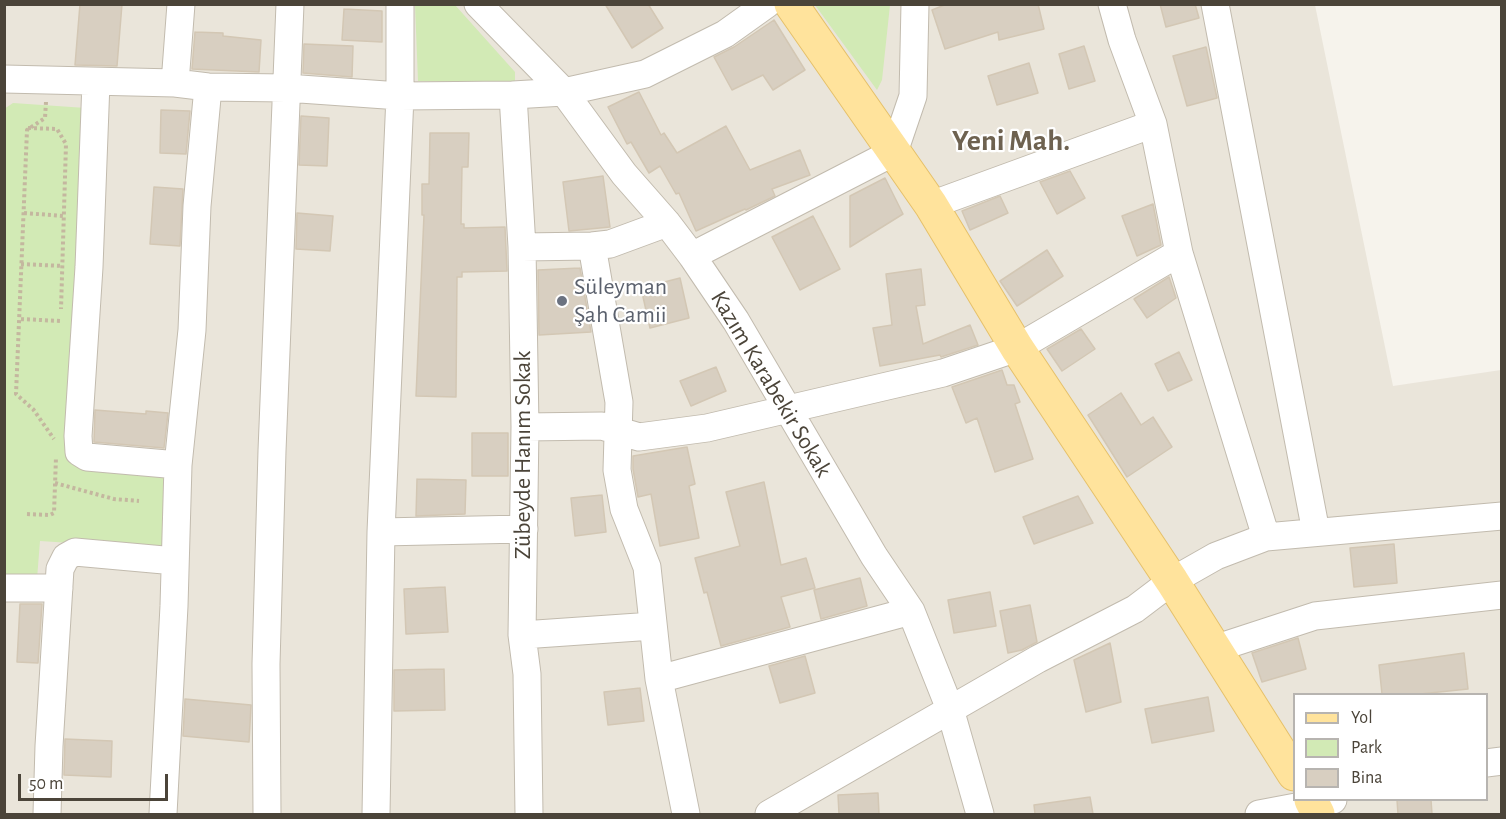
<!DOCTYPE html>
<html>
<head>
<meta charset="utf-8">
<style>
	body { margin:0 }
	#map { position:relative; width:1506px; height:819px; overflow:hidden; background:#f6f3ec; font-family:"Alegreya Sans",sans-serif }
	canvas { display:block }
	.frame { position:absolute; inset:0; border:6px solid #4b4439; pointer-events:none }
	.legend { position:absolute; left:1293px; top:693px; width:195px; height:108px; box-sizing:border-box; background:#fff; border:2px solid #b7b4b0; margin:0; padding:8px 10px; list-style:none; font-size:18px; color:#4b4439 }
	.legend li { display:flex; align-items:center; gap:12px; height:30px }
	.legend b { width:30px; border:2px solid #b7b4b0 }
	.scale { position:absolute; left:18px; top:774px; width:150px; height:27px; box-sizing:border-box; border:3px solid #4b4439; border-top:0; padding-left:8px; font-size:18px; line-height:21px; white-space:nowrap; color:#4b4439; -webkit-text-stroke:4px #fff; paint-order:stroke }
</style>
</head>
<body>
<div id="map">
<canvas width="1506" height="819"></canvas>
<div class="frame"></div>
<ul class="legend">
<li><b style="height:8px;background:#ffe39c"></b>Yol</li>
<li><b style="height:16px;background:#d2eab5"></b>Park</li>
<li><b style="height:16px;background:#d8cfc1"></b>Bina</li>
</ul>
<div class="scale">50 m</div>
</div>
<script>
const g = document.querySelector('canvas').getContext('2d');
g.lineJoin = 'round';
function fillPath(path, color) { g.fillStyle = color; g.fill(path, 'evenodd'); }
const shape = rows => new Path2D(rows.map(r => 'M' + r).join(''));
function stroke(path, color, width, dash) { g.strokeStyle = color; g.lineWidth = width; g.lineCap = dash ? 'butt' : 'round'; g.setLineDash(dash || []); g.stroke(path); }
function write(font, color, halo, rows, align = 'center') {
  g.font = font + ' "Alegreya Sans",sans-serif'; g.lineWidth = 4.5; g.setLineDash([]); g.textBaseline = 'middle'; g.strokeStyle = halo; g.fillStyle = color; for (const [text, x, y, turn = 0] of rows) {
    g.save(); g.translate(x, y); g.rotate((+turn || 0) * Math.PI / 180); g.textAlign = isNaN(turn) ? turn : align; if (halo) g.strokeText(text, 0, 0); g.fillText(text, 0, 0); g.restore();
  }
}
const residential = shape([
	[5,5,1315,5,1393,386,1501,370,1501,814,5,814],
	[1294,694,1486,694,1486,800,1294,800]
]);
const green = shape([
	[415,5,455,5,515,72,515,82,418,81],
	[815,5,890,5,882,80,877,90],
	[13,103,86,108,69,456,165,475,162,549,40,541,37,579,5,577,4,109]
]);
const building = shape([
	[80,4,122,4,117,66,75,65,80,4],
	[605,4,648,4,663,28,632,48,605,4],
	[947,4,1038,4,1044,29,999,40,998,32,945,49,932,10,947,4],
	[1160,4,1195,4,1199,18,1166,27,1160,4],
	[344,9,382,11,382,42,342,40,344,9],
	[774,20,805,70,773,90,763,75,732,90,714,57,734,47,774,20],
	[195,32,223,33,223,36,261,40,259,72,192,69,195,32],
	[304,44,353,46,352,77,303,73,304,44],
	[1084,46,1095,81,1069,89,1059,54,1084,46],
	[1206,47,1217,98,1187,106,1173,56,1206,47],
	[1029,63,1038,93,997,105,988,76,1029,63],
	[639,92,661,135,664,133,677,153,726,126,750,170,800,150,810,175,772,189,775,196,746,210,745,209,696,231,679,193,676,194,660,166,649,173,631,142,627,144,608,107,639,92],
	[161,110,190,111,186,154,160,153,161,110],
	[301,116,329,118,327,166,299,165,301,116],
	[430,133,469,133,468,167,462,167,461,224,464,224,464,228,505,227,507,271,462,272,462,277,457,277,456,397,416,396,424,215,422,215,422,184,429,184,430,133],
	[1070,171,1085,198,1057,214,1040,182,1070,171],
	[603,176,610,227,569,231,563,182,603,176],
	[885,178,903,214,850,247,850,196,885,178],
	[154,187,183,189,180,246,150,244,154,187],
	[1000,196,1008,213,970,230,962,211,1000,196],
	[1153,204,1161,245,1137,256,1122,216,1153,204],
	[297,213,333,216,330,251,296,249,297,213],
	[813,216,840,269,800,290,772,237,813,216],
	[1047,250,1063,276,1017,306,1000,281,1047,250],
	[580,268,591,332,539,335,538,270,580,268],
	[921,269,925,305,916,306,923,344,970,325,978,345,941,357,940,355,880,366,873,328,892,325,886,274,921,269],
	[1169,277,1176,298,1147,318,1134,299,1169,277],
	[680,278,689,318,650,328,641,288,680,278],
	[1081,329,1095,349,1062,371,1047,349,1081,329],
	[1179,352,1192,380,1168,391,1155,364,1179,352],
	[716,367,726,391,691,406,680,381,716,367],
	[1002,370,1007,385,1014,385,1020,402,1015,404,1033,459,995,472,977,418,966,423,952,387,1002,370],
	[1121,393,1141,425,1153,417,1172,447,1127,477,1088,415,1121,393],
	[95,410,146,414,146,411,168,413,164,448,94,442,95,410],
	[472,433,508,433,508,476,472,476,472,433],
	[687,447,695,484,689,486,699,538,660,546,651,494,638,497,633,469,633,456,687,447],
	[417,479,466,480,465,514,416,516,417,479],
	[764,482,781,565,806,558,815,588,781,597,790,627,721,646,707,592,704,593,695,558,740,546,726,492,764,482],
	[602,495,606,532,575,536,571,498,602,495],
	[1078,496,1093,523,1034,544,1023,517,1078,496],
	[1394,544,1397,583,1354,587,1350,548,1394,544],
	[860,578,867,606,821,619,814,590,860,578],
	[445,587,448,632,406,634,404,589,445,587],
	[990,592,996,626,954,633,948,600,990,592],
	[20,604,42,604,38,663,17,662,20,604],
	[1030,605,1037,642,1022,650,1008,653,1000,611,1030,605],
	[1298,638,1306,669,1262,682,1252,653,1298,638],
	[1110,643,1121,702,1086,712,1074,660,1110,643],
	[1464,653,1468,689,1420,694,1382,694,1379,665,1464,653],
	[805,656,815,693,780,703,769,666,805,656],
	[444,669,445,710,394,711,394,670,444,669],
	[640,688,644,721,608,725,604,692,640,688],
	[1208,697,1214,731,1152,743,1145,709,1208,697],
	[185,699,251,705,249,742,183,736,185,699],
	[65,739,112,741,111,777,64,775,65,739],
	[878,793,879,814,839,814,838,795,878,793],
	[1090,797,1093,814,1035,814,1034,805,1090,797],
	[1397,800,1431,800,1432,814,1398,814,1397,800]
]);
const path = shape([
	[46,102,45,118,27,130,16,394,33,409,54,439],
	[28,128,57,129,66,144,61,309],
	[24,213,64,216],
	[21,264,63,266],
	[21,319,60,321],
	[55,483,114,499,139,501],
	[27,514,50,515,54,513,56,457]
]);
const minor = shape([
	[478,4,564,92,624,174,667,223,692,256,736,321,874,556,911,611,950,709,980,814],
	[1112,4,1122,40,1153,124,1179,253,1266,537],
	[1215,4,1316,532],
	[4,79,175,83,208,87,286,88,400,96,513,95,564,92,645,74,725,34,767,4],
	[96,82,89,267,78,436,79,452,87,457,178,465],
	[175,83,181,4],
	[513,95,522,247,525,427,522,635,527,674,529,814],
	[931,205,1153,124],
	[592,246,619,402,617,470,624,509,647,567,659,679,686,814],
	[522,247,592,246,610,244,667,223],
	[692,256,894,152,913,96,915,4],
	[525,427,602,426,639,437,707,428,943,373,1017,348,1179,253],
	[381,532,524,529],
	[4,588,59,588],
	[522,635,653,626],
	[1214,649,1315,616,1502,595],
	[659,679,911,611],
	[1486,763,1502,761],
	[47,814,49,746,60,569,66,557,75,552,175,561],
	[163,814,174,606,178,465,192,330,197,206,208,87],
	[267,814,266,664,272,451,290,4],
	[376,814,381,532,400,96,400,4],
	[769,814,1038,659,1135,609,1172,581,1216,556,1266,537,1502,516],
	[1259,814,1333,800]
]);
const major = shape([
	[791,4,931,205,1017,348,1172,581,1294,774],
	[1311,800,1318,814]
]);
const markers = [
	[562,301,6,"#6b7280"]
];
const worshipNames = [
	["Süleyman",574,287],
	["Şah Camii",574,315]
];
const streetNames = [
	["Kazım Karabekir Sokak",771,384,59],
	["Zübeyde Hanım Sokak",523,455,-90]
];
const districtNames = [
	["Yeni Mah.",1011,141]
];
fillPath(residential, '#eae5da');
fillPath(green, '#d2eab5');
fillPath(building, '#d8cfc1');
stroke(building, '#d3c7b4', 1.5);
stroke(minor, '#c2bbae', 29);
stroke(major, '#e6c16a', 35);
stroke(path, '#c4b79f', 4, [3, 3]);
stroke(minor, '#fff', 27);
stroke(major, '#ffe39c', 33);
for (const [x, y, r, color] of markers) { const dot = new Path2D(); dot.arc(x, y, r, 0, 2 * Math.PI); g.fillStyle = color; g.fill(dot); stroke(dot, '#fff', 2); }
write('24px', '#5b616d', '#fff', worshipNames, 'left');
write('24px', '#4b4439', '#fff', streetNames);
write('bold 30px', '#6e6250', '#fff', districtNames);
</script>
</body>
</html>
